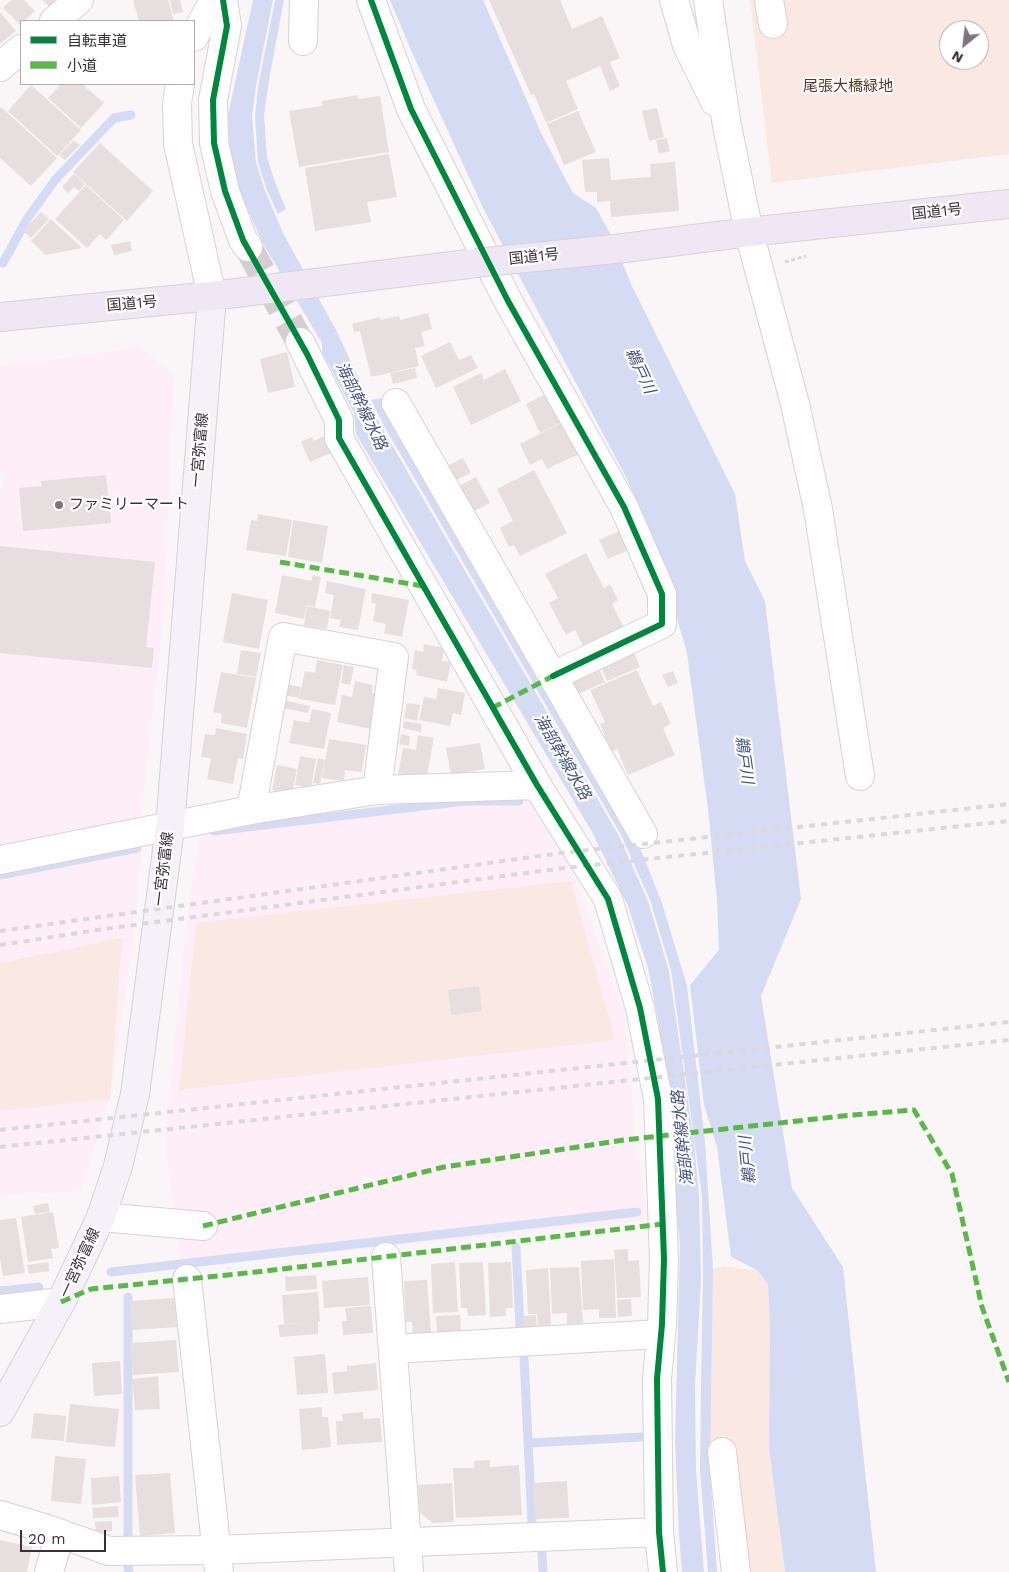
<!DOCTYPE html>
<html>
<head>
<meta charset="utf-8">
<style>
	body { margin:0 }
	#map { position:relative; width:1009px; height:1572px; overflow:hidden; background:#faf6f8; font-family:"Work Sans","Noto Sans JP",sans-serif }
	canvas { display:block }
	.legend { position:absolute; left:20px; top:20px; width:175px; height:65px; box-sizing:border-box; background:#fff; border:1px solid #b1acaf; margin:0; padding:6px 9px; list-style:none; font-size:15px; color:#3b2f37 }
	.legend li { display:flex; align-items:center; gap:10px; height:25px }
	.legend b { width:25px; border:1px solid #b1acaf }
	.north { position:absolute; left:939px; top:20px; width:50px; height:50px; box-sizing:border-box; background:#fff; border:1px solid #b1acaf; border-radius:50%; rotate:209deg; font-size:14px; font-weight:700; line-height:20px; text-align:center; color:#3b2f37 }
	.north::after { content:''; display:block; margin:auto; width:18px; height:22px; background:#7e757b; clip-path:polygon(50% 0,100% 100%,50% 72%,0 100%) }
	.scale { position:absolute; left:20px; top:1530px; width:86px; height:22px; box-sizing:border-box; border:2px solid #3b2f37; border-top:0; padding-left:6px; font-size:15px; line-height:18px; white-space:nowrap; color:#3b2f37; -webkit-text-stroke:4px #fff; paint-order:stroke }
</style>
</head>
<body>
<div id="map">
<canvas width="1009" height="1572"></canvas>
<ul class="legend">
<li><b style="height:6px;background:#00873e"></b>自転車道</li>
<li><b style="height:6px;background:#58b947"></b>小道</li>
</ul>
<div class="north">N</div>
<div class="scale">20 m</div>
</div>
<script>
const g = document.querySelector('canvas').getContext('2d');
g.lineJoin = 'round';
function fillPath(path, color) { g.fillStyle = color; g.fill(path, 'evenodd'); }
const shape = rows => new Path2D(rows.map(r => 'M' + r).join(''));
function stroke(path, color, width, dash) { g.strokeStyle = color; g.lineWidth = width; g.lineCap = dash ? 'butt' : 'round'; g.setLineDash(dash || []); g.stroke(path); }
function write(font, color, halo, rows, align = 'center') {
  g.font = font + ' "Work Sans","Noto Sans JP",sans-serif'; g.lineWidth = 4.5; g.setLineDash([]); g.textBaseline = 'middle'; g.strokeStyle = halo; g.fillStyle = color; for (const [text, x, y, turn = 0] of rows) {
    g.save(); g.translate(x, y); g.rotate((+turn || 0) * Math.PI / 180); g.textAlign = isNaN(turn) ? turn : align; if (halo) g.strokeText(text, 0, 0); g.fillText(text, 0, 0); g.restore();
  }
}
const built = shape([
	[140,347,174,375,163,622,142,806,138,824,0,850,0,493,5,473,0,472,0,365,37,362],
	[531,791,557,830,624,1012,635,1130,648,1220,182,1267,165,1142,186,927,201,829,464,795],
	[134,844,142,846,133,940,110,1099,80,1191,0,1196,0,872]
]);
const green = shape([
	[750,0,1009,0,1009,154,772,183],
	[949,30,979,30,979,60,949,60],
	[571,881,615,1040,179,1090,196,923],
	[122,938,110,1099,0,1111,0,963],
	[724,1266,742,1269,757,1270,768,1284,770,1330,769,1448,785,1572,746,1572,710,1449,713,1269]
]);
const water = shape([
	[253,0,273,0,256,86,252,117,256,162,264,188,283,233,336,330,381,426,619,836,648,901,669,971,694,1142,699,1195,701,1279,695,1384,696,1471,704,1572,682,1572,679,1535,675,1440,680,1246,659,1026,648,968,628,906,592,832,356,434,354,413,322,352,322,343,262,242,239,189,230,152,228,115],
	[275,0,284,0,269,80,264,115,267,157,275,182,286,209,278,214,266,188,258,162,255,117,258,87],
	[390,0,483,0,542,135,573,193,596,208,610,233,632,286,735,494,745,561,765,601,801,899,761,996,792,1188,843,1267,876,1572,785,1572,769,1448,770,1330,768,1284,757,1270,731,1257,717,1147,704,1105,690,985,719,950,717,900,708,809,687,653,656,546,627,479,484,210,410,48],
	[382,398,635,835,662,903,687,986,705,1142,713,1269,710,1471,717,1572,708,1572,700,1470,701,1384,703,1279,702,1196,671,970,650,900,621,835,383,424,371,400]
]);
const stream = shape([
	[3,263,27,219,55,180,114,118,131,115],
	[214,831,465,801,519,801],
	[0,875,137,848],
	[516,1247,520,1327],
	[111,1272,637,1212],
	[0,1291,39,1287],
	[128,1297,128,1536],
	[524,1358,532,1523],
	[529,1443,642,1437],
	[542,1552,543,1572],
	[128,1567,129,1572]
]);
const building = shape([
	[11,0,24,0,35,11,24,21,21,21,20,25,3,8],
	[42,0,60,0,52,9],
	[133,0,168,0,174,21,139,21],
	[170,0,180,0,183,12,173,14],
	[489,0,560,0,572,29,602,16,620,58,610,62,620,86,610,91,600,66,566,81,578,109,546,123,534,94,531,95],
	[0,12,16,31,0,44],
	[61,84,82,84,104,103,81,128,48,98],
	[31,85,81,130,57,156,8,111],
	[358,95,358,99,380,96,389,152,299,167,289,111,322,106,322,101],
	[1,107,57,158,31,186,0,158,0,109],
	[657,108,664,137,649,141,642,111],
	[578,111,596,152,564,165,547,124],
	[667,138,670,151,659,154,656,140],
	[74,140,80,145,65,160,59,155],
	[100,143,153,191,127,221,73,172],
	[389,154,397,197,367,202,371,222,315,231,305,168],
	[609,158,611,180,651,177,650,164,675,162,679,211,611,217,610,201,597,202,597,192,585,192,582,160],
	[74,174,85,184,79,191,74,187,68,193,62,187],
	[86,185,124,220,106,240,100,234,87,248,55,219],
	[41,212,49,219,31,238,23,231],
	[51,219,82,248,46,255,31,241],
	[130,241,132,251,114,255,111,245],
	[428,313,432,329,421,332,425,346,415,348,419,366,371,377,360,331,354,332,352,324,380,317,380,320,399,316,400,320],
	[450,342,459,360,471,355,478,368,436,388,421,356],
	[287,352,295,387,268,393,260,359],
	[415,368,417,378,393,384,390,373],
	[505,369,521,401,471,425,453,387,481,373,484,380],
	[548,393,562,422,540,433,526,404],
	[563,422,579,454,547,469,542,459,530,465,520,444],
	[324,436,331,453,310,462,301,442,312,437,314,441],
	[463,458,471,473,454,481,447,466],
	[534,470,567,533,520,556,514,545,509,547,500,528,513,521,497,489],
	[106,475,111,523,23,531,19,488,42,486,41,481],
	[476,477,490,503,472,512,459,486],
	[258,514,292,520,286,556,246,550,251,520,257,521],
	[293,520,328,526,322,563,288,557],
	[622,530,631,549,608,559,599,540],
	[0,546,155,562,146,647,154,648,152,668,0,653],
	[586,553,604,588,610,584,618,600,612,604,624,628,584,648,575,630,566,635,549,603,558,598,545,574],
	[282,575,311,581,313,575,321,577,315,607,307,605,304,619,275,613],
	[327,581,366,589,358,630,339,627,341,620,330,618,334,595,325,593],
	[232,593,268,600,259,649,223,642],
	[372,593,409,600,402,637,384,633,386,624,373,621,376,604,371,602],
	[307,606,330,611,327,629,304,625],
	[424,644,444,648,442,661,451,662,447,682,416,675,417,670,412,669,415,650,423,652],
	[632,647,640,667,607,681,599,661],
	[241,650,261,653,256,677,237,674],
	[317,660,343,665,335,705,299,699,305,671,315,673],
	[596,662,605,682,576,695,567,674],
	[344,665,354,667,350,685,341,683],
	[637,670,653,706,661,702,671,724,663,728,675,755,628,775,617,749,611,751,600,724,605,722,590,690],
	[673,671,678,683,668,687,662,675],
	[221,672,256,678,247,728,221,723,222,714,213,712],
	[355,681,373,685,372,693,378,694,371,729,337,722,342,695,352,697],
	[285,684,301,687,299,698,283,695],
	[438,688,465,693,461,715,453,713,450,726,419,720,424,697,436,699],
	[283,700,310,706,308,713,281,708],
	[407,703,420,705,417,721,404,718],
	[312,709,331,713,324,749,289,743,294,720,309,723],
	[404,721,422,724,421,732,403,728],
	[216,728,247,734,243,759,238,758,233,784,207,779,211,758,201,757,205,734,215,735],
	[401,734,410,736,409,746,399,744],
	[418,735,434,738,426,780,398,774,403,748,416,750],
	[329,739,366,745,362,772,345,770,344,781,322,778],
	[480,743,485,769,451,775,446,748],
	[300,756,316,759,311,788,295,785],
	[318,758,325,760,320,784,313,783],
	[277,765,297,769,292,794,272,790],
	[479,986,482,1011,451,1015,448,990],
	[48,1203,50,1212,35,1214,33,1206],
	[53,1212,59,1248,51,1249,53,1258,28,1262,21,1217],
	[16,1218,25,1273,3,1276,0,1259,0,1220],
	[628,1249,628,1261,639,1260,641,1297,617,1298,614,1250],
	[614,1259,616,1318,599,1318,599,1309,583,1310,581,1261],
	[48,1262,50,1271,29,1274,27,1265],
	[455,1262,458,1312,433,1313,431,1264],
	[483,1262,486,1315,468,1316,467,1308,461,1308,459,1263],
	[511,1262,513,1308,506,1308,506,1316,490,1317,488,1263],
	[579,1267,583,1323,567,1324,567,1313,552,1314,550,1268],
	[548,1268,551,1325,538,1326,537,1314,528,1314,526,1270],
	[316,1275,317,1289,286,1291,285,1277],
	[368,1277,370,1305,324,1308,322,1281],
	[427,1280,431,1334,413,1335,412,1322,406,1322,404,1281],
	[318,1292,320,1321,318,1322,318,1334,280,1337,278,1325,306,1323,284,1324,282,1295],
	[174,1298,177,1327,132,1330,130,1301],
	[631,1299,632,1316,618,1317,617,1300],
	[371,1306,373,1333,343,1335,342,1321,347,1321,345,1308],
	[460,1315,461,1333,437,1334,436,1316],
	[536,1315,537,1328,524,1328,523,1316],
	[176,1340,179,1372,133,1375,130,1343],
	[325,1354,328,1393,297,1395,294,1357],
	[120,1361,122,1394,94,1396,92,1363],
	[376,1363,378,1390,334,1394,332,1373,347,1371,347,1366],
	[158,1376,160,1409,135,1410,132,1379],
	[70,1404,119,1409,115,1447,66,1442],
	[322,1407,322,1417,328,1417,331,1447,302,1450,299,1409],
	[363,1412,363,1419,380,1418,382,1442,337,1445,336,1421,343,1421,342,1414],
	[34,1413,66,1416,64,1441,31,1438],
	[55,1456,86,1459,81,1504,51,1501],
	[490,1460,490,1467,519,1465,522,1515,456,1518,453,1468,474,1468,474,1461],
	[170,1473,175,1533,140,1536,135,1475],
	[119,1476,121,1502,92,1505,91,1478],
	[567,1481,569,1518,535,1519,533,1483],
	[452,1483,454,1522,433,1523,420,1513,418,1485],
	[118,1506,119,1517,93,1518,92,1508],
	[112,1521,112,1531,96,1533,95,1522],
	[0,1540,32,1547,27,1572,0,1572]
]);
const minorTunnel = shape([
	[248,247,300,342]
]);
const path = shape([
	[785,262,806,256]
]);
const minor = shape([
	[223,0,227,26,213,100,214,143,225,191,243,240,248,247],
	[371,0,411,109,508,301,624,507,662,594,662,624,553,676],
	[674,0,687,45,715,102],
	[708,0,727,126,749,232,795,404,818,509,860,776],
	[769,0,773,24],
	[54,21,79,0],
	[194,37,214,0],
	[303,41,304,0],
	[0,67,21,49],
	[180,84,177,103,178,144,212,296],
	[300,342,339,420,339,438,537,785,608,899,640,1008,658,1099,664,1259,662,1324,657,1379,659,1532,663,1572],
	[396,403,643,834],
	[251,810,283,637,394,657,377,790],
	[0,860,251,810,377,790,537,785],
	[101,1217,203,1226],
	[386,1257,409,1572],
	[187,1279,219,1572],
	[0,1309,61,1302],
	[393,1349,661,1334],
	[722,1452,736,1572],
	[0,1515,47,1529,109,1551,217,1550,659,1532],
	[49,1572,60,1534]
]);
const major = shape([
	[0,1412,61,1302,101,1217,118,1166,135,1094,170,827,212,296]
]);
const highway = shape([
	[624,248,749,232,1009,204],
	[0,317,212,296,476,263]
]);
const rail = shape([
	[0,931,561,853,1009,804],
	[0,945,111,928,564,868,1009,821],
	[0,1130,1009,1022],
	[0,1147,1009,1040]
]);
const highwayBridge = shape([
	[476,263,624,248]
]);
const quiet = shape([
	[280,562,423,586],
	[492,708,553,676],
	[203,1226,444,1167,624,1140,852,1115,914,1110,952,1174,982,1307,1009,1382],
	[61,1302,91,1289,256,1272,663,1224]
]);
const cycleway = shape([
	[223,0,227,26,213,100,214,143,225,191,243,240,307,354,339,420,339,438,537,785,608,899,640,1008,658,1099,664,1259,662,1324,657,1379,659,1532,663,1572],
	[371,0,411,109,508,301,624,507,662,594,662,624,553,676]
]);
const markers = [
	[59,505,5,"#7e757b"]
];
const parkNames = [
	["尾張大橋緑地",848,87]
];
const streetNames = [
	["国道1号",937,212,-6],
	["国道1号",534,257,-6],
	["国道1号",132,304,-5],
	["一宮弥富線",200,450,-85],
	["一宮弥富線",164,869,-83],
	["一宮弥富線",80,1263,-65]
];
const poiNames = [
	["ファミリーマート",69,505]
];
const waterNames = [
	["鵜戸川",640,371,65],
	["海部幹線水路",361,406,64],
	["海部幹線水路",562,757,60],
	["鵜戸川",744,760,82],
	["海部幹線水路",683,1138,-96],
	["鵜戸川",748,1160,-96]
];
fillPath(built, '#fdeef7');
fillPath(green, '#fae8e3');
fillPath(water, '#d6dbf4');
stroke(stream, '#d6dbf4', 9);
fillPath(building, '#e7dedf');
stroke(minorTunnel, '#d4ced1', 28, [28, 14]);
stroke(minor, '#d9d1d5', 30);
stroke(major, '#d6d2d5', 30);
stroke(highway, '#d6d2d5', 30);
stroke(path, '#dad6d8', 3, [4, 2.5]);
stroke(minor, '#fefefe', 28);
stroke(major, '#f5f1f8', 28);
stroke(highway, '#efe8f4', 28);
stroke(rail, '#dbd8d9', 4, [6, 6]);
stroke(highwayBridge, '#d6d2d5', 30, []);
stroke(highwayBridge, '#efe8f4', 28);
stroke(quiet, '#58b947', 5, [10, 5]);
stroke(cycleway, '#00873e', 6);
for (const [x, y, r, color] of markers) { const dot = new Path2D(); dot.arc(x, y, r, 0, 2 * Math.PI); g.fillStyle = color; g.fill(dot); stroke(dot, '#fff', 2); }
write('15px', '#66341e', '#fff', parkNames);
write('15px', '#3b2f37', '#fff', streetNames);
write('15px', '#3b2f37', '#fff', poiNames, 'left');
write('italic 16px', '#495383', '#fff', waterNames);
</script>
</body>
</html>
